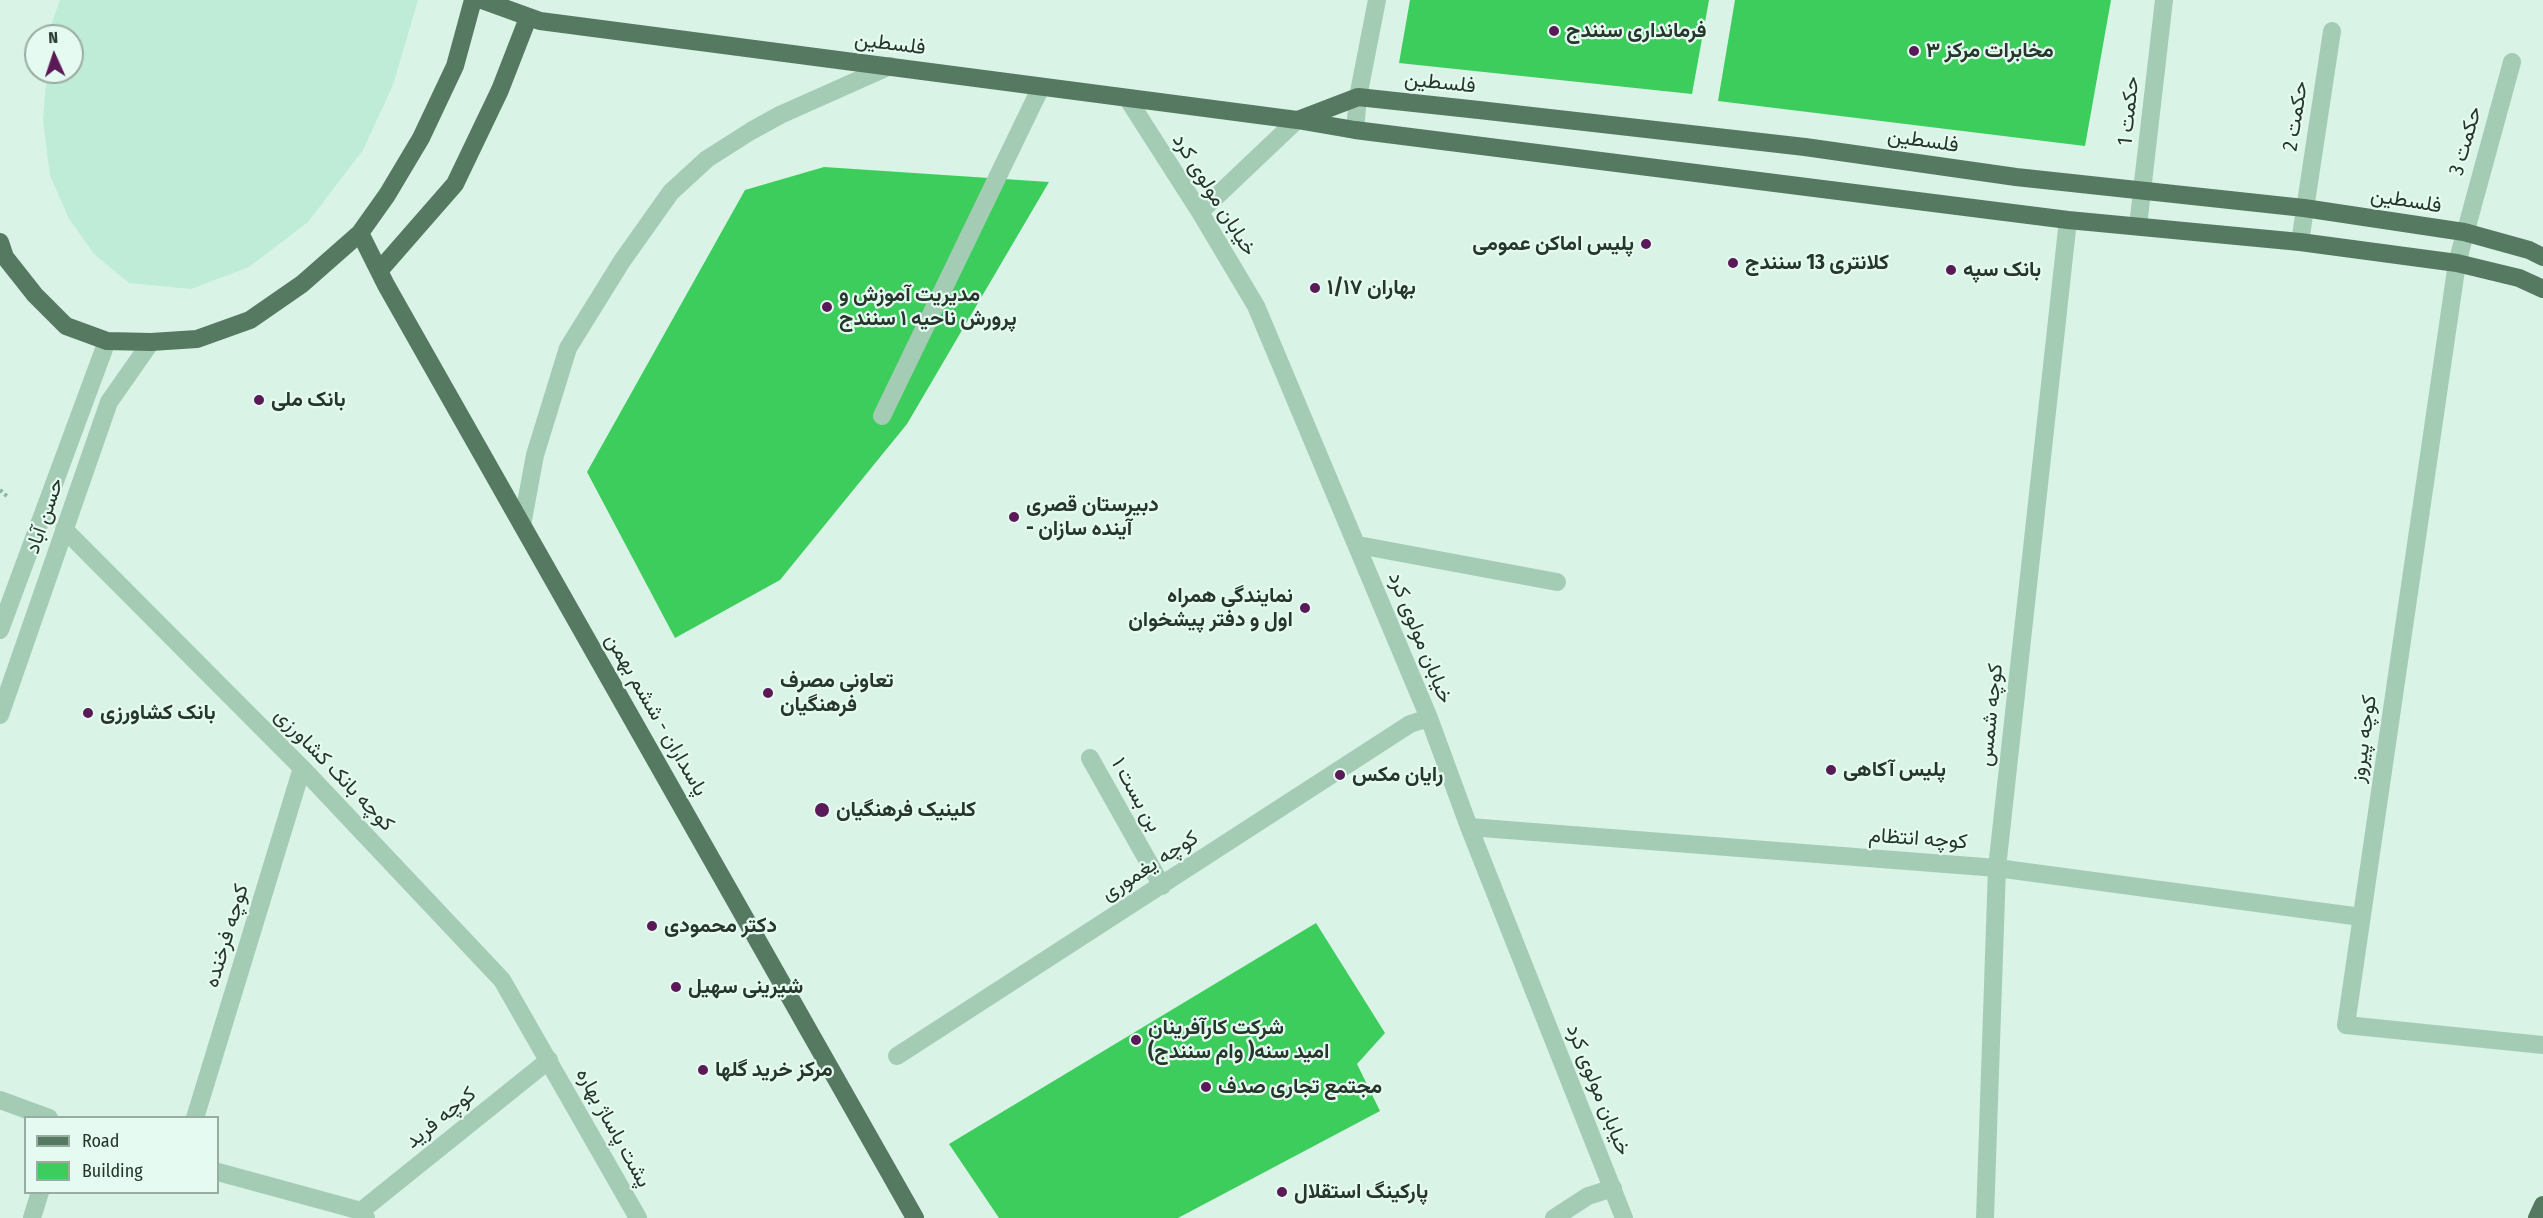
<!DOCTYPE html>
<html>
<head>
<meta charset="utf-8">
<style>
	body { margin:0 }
	#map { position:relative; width:2543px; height:1218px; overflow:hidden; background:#d9f3e6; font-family:"Fira Sans Condensed",sans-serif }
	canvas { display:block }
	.legend { position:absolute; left:24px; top:1116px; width:195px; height:78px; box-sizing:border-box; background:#e5faf0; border:2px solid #99aca1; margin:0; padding:8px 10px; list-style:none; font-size:18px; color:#26362b }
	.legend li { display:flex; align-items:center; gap:12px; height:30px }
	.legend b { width:30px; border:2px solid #99aca1 }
	.north { position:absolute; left:24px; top:24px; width:60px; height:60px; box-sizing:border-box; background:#e5faf0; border:2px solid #99aca1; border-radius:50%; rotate:357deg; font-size:16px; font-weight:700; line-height:24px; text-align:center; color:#26362b }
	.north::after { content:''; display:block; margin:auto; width:21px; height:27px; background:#5a1957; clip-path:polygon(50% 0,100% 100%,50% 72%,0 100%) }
</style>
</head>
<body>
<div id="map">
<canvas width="2543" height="1218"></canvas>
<ul class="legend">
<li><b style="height:8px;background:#567961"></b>Road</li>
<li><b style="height:16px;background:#3ccd5d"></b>Building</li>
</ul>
<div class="north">N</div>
</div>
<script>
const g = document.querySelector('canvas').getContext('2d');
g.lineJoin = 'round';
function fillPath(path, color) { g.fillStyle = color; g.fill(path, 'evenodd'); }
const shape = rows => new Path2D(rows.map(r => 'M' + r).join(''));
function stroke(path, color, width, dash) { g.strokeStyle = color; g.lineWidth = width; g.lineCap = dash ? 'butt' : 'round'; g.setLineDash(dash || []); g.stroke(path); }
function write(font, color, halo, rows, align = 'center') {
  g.font = font + ' "Fira Sans Condensed",Vazirmatn,sans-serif'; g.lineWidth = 4.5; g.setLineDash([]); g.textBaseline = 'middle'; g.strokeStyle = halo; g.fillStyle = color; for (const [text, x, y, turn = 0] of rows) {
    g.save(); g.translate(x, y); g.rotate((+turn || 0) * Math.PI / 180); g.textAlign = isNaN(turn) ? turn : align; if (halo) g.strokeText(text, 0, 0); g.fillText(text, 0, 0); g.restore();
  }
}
const plaza = shape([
	[60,0,418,0,393,85,363,150,308,222,249,267,191,289,129,283,94,254,68,217,50,175,43,120,47,72,72,72,72,36,50,36,51,25]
]);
const building = shape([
	[1410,0,1709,0,1692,94,1399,63],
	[1735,0,2111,0,2085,146,1718,101],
	[824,167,1049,182,907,424,780,580,675,638,587,472,745,190],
	[1316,923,1385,1033,1357,1064,1380,1111,1178,1218,999,1218,949,1144]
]);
const path = shape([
	[0,490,8,497]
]);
const minor = shape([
	[2512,62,2457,263,2346,1025,2543,1045],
	[1127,98,1200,212,1256,306,1429,718,1469,827,1624,1218],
	[1355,130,1358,97,1377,0],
	[1200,212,1297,120],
	[2138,226,2164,0],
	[2300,242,2332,31],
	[882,416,1041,87],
	[522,525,535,455,568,348,622,261,671,192,707,159,751,131,780,115,890,66],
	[64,529,302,768,502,980,638,1218],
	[1358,545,1557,582],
	[0,630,107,341],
	[0,715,109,402,151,342],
	[1090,758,1162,886],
	[1469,827,1997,868,2361,917],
	[897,1056,1410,724,1429,718],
	[0,1100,49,1118],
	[195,1118,302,768],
	[218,1172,361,1211,366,1218],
	[361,1211,549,1060],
	[32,1218,40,1192],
	[1554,1218,1588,1196,1613,1188],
	[1985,1218,1997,868,2068,220]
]);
const major = shape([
	[482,0,540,21,1297,120,1355,130,2068,220,2300,242,2457,263,2519,278,2543,289],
	[1298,120,1358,97,1479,110,1805,147,2016,177,2304,208,2464,232,2529,250,2543,257],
	[360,233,386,285,915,1218],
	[0,242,5,257,35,295,66,326,107,341,151,342,197,339,250,320,302,284,360,233,387,195,421,138,455,66,473,0],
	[379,271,455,184,500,90,528,18],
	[2537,1218,2543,1205]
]);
const markers = [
	[1554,31,6,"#5a1957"],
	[1914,51,6,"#5a1957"],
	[1646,244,6,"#5a1957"],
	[1733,263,6,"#5a1957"],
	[1951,270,6,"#5a1957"],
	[1315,288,6,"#5a1957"],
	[827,307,6,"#5a1957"],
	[259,400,6,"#5a1957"],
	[1014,517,6,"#5a1957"],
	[1305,608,6,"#5a1957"],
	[768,693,6,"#5a1957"],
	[88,713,6,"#5a1957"],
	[1831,770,6,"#5a1957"],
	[1340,775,6,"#5a1957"],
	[822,810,8,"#5a1957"],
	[652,926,6,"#5a1957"],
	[676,987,6,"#5a1957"],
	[1136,1040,6,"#5a1957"],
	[703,1070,6,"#5a1957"],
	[1206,1087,6,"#5a1957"],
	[1282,1192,6,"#5a1957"]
];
const poiNames = [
	["فرمانداری سنندج",1566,31],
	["مخابرات مرکز ۳",1926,51],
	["پلیس اماکن عمومی",1634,244,"right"],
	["کلانتری 13 سنندج",1745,263],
	["بانک سپه",1963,270],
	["بهاران ۱/۱۷",1327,288],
	["مدیریت آموزش و",839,295],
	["پرورش ناحیه ۱ سنندج",839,319],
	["بانک ملی",271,400],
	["دبیرستان قصری",1026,505],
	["- آینده سازان",1026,529],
	["نمایندگی همراه",1293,596,"right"],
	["اول و دفتر پیشخوان",1293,620,"right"],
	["تعاونی مصرف",780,681],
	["فرهنگیان",780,705],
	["بانک کشاورزی",100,713],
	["پلیس آکاهی",1843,770],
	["رایان مکس",1352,775],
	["کلینیک فرهنگیان",836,810],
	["دکتر محمودی",664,926],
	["شیرینی سهیل",688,987],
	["شرکت کارآفرینان",1148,1028],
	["امید سنه( وام سنندج)",1148,1052],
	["مرکز خرید گلها",715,1070],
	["مجتمع تجاری صدف",1218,1087],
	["پارکینگ استقلال",1294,1192]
];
const streetNames = [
	["فلسطین",890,44,7],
	["فلسطین",1440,83,6],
	["حکمت 1",2129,111,-84],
	["حکمت 2",2296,116,-81],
	["فلسطین",1923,141,8],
	["حکمت 3",2466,141,-74],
	["خیابان مولوی کرد",1214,195,58],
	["فلسطین",2406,201,9],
	["حسن آباد",45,516,-71],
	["خیابان مولوی کرد",1420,638,68],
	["پاسداران - ششم بهمن",656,715,60],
	["کوچه شمس",1991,715,-84],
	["کوچه پیروز",2364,739,-82],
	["کوچه بانک کشاورزی",334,770,46],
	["بن بست ۱",1136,795,61],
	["کوچه انتظام",1918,839,4],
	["کوچه یغموری",1150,866,-33],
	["کوچه فرخنده",227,936,-73],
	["خیابان مولوی کرد",1598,1090,68],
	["کوچه فرید",441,1118,-39],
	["پشت پاساژ بهاره",613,1128,61]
];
fillPath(plaza, '#bfecd7');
fillPath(building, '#3ccd5d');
stroke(path, '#8eb79f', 4, [3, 3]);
stroke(minor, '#a4ccb5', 18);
stroke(major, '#567961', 18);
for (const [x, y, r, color] of markers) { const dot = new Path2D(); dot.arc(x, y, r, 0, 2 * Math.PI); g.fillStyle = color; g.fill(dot); stroke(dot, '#e5faf0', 2); }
write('bold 21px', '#26362b', '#e5faf0', poiNames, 'left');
write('21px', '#26362b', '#e5faf0', streetNames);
</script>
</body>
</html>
